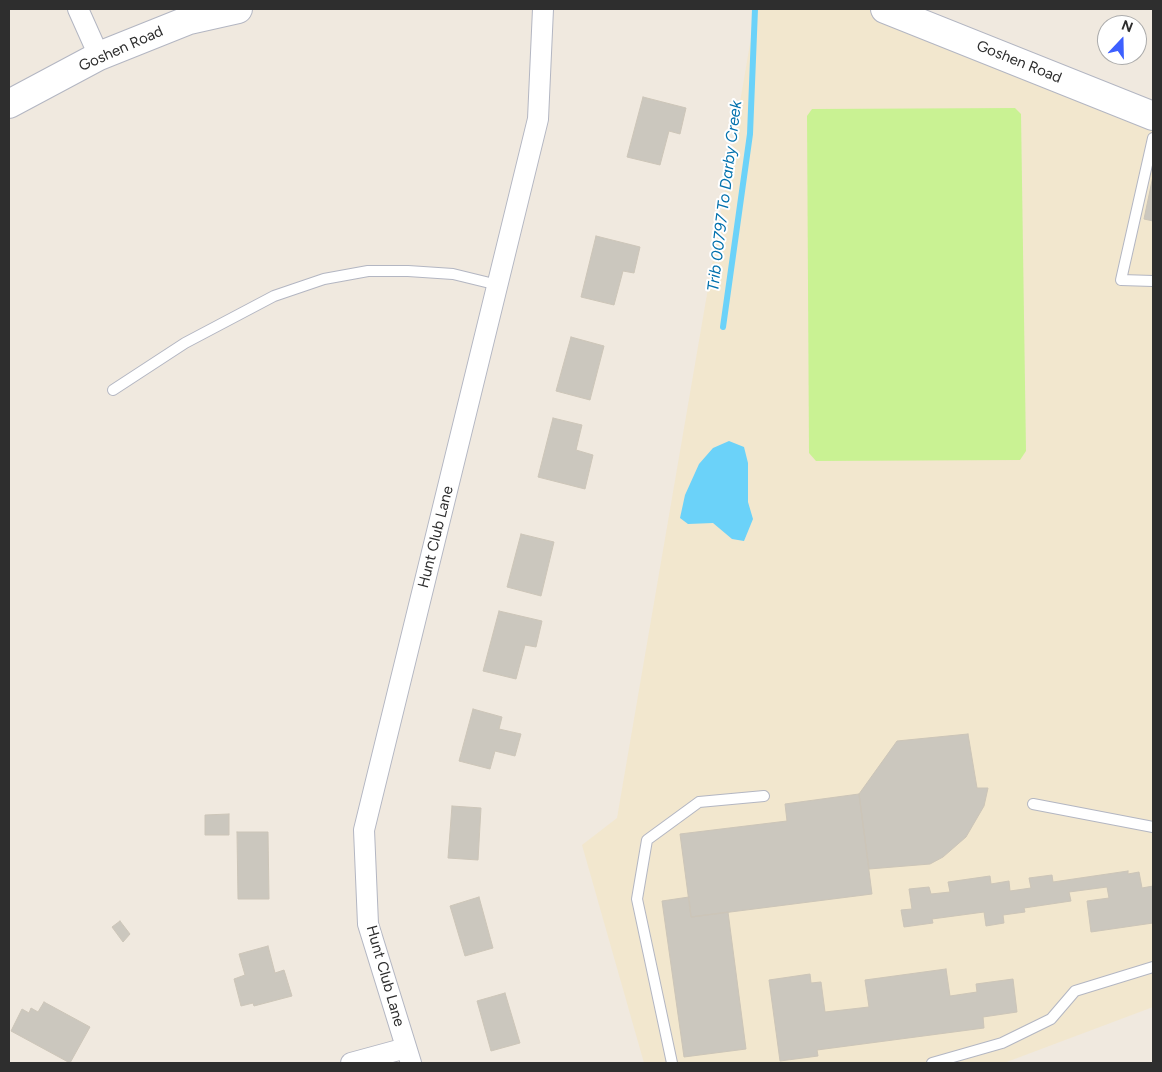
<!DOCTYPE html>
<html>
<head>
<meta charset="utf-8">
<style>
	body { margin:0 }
	#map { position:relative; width:1162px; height:1072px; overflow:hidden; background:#f0e9df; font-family:Figtree,sans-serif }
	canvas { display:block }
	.frame { position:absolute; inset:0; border:10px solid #2e2e2e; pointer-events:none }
	.north { position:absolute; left:1097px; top:15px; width:50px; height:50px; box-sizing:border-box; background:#fff; border:1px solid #ababab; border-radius:50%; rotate:21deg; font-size:14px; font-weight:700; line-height:20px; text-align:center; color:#2e2e2e }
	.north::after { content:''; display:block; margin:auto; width:18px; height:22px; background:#3d60ff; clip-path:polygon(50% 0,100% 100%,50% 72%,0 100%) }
</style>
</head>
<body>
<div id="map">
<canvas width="1162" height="1072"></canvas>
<div class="frame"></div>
<div class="north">N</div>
</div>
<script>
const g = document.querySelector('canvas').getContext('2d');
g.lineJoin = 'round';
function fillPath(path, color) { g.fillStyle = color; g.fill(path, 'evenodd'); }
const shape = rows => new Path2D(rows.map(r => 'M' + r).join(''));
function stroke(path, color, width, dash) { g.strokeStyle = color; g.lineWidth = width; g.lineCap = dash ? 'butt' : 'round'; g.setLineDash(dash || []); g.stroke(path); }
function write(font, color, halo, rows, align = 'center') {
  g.font = font + ' Figtree,sans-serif'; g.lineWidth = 4; g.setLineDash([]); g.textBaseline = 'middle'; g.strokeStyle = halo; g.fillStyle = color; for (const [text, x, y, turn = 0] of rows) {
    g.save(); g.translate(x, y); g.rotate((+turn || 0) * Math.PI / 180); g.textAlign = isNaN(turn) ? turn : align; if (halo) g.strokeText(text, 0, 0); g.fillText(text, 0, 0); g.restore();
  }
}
const education = shape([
	[756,9,885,9,1153,116,1153,1007,1004,1063,644,1063,582,845,617,818]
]);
const pitch = shape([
	[1015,108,1021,114,1026,451,1020,460,816,461,809,453,807,116,812,109]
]);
const water = shape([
	[729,441,744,447,748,463,748,502,753,519,744,541,732,539,713,523,688,524,680,518,685,495,699,464,713,448]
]);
const stream = shape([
	[723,327,750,134,755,9]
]);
const building = shape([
	[643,97,686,108,680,134,669,131,660,165,627,157,643,97],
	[1153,176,1153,221,1144,219,1153,176],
	[596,236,640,247,634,273,623,271,614,305,581,297,596,236],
	[571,337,604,346,590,400,556,391,571,337],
	[553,418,582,425,576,450,593,455,585,489,538,477,553,418],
	[521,534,554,542,541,596,507,587,521,534],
	[499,611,542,621,536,647,525,645,516,679,483,671,499,611],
	[473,709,502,717,499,729,521,734,515,756,495,751,490,769,459,761,473,709],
	[968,734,977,788,988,788,984,806,966,837,943,857,930,864,869,869,859,794,897,741,968,734],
	[859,794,872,894,691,917,680,834,787,821,785,804,859,794],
	[452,806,481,808,478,860,448,858,452,806],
	[229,814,229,835,205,835,205,815,229,814],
	[237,832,268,832,269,899,238,899,237,832],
	[1128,871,1128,874,1139,872,1142,888,1153,886,1153,923,1091,932,1087,901,1109,898,1107,887,1069,892,1071,901,1024,908,1025,912,1003,915,1004,923,986,926,984,912,932,919,933,923,904,927,901,910,912,909,909,889,929,887,931,894,950,892,948,882,990,876,991,884,1009,881,1010,891,1031,888,1029,878,1052,875,1053,882,1128,871],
	[479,897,493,948,465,956,450,906,479,897],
	[689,897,691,917,728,912,746,1049,684,1057,662,901,689,897],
	[120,921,130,934,123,942,112,927,120,921],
	[268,946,275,973,284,970,292,996,254,1006,253,1003,241,1006,234,979,245,975,239,954,268,946],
	[946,969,950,996,977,992,976,984,1013,979,1017,1012,983,1017,984,1028,817,1050,818,1056,780,1061,769,980,810,974,811,983,821,982,825,1012,869,1007,865,980,946,969],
	[505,993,520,1043,491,1051,477,1001,505,993],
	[44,1002,90,1027,70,1063,11,1031,22,1009,29,1013,31,1008,38,1012,44,1002]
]);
const lane = shape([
	[1153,138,1121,280,1153,281],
	[113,390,185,343,274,296,324,279,368,271,408,271,453,274,498,285],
	[1033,804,1153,827],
	[672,1063,637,899,647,840,699,802,764,796],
	[932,1063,1002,1043,1051,1019,1075,991,1153,967]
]);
const street = shape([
	[78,9,99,56],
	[351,1063,406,1048],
	[411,1063,368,924,364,830,538,119,543,9]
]);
const secondary = shape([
	[885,9,1153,116],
	[9,104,99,56,189,20,238,9]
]);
const streetNames = [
	["Goshen Road",121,49,-24],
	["Goshen Road",1019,62,22],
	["Hunt Club Lane",436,537,-76],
	["Hunt Club Lane",385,976,74]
];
const waterNames = [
	["Trib 00797 To Darby Creek",725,196,-83]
];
fillPath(education, '#f2e7ce');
fillPath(pitch, '#c9f293');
fillPath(water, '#6bd2f9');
stroke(stream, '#6bd2f9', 6);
fillPath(building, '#cbc7be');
stroke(building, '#ccc5b8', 1);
stroke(lane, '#b3b6c2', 12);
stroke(street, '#b3b6c2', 22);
stroke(secondary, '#b3b6c2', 30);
stroke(lane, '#fff', 10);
stroke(street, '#fff', 20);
stroke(secondary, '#fff', 28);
write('15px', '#2e2e2e', '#fff', streetNames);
write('italic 16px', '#0271ad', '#fff', waterNames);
</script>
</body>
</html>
